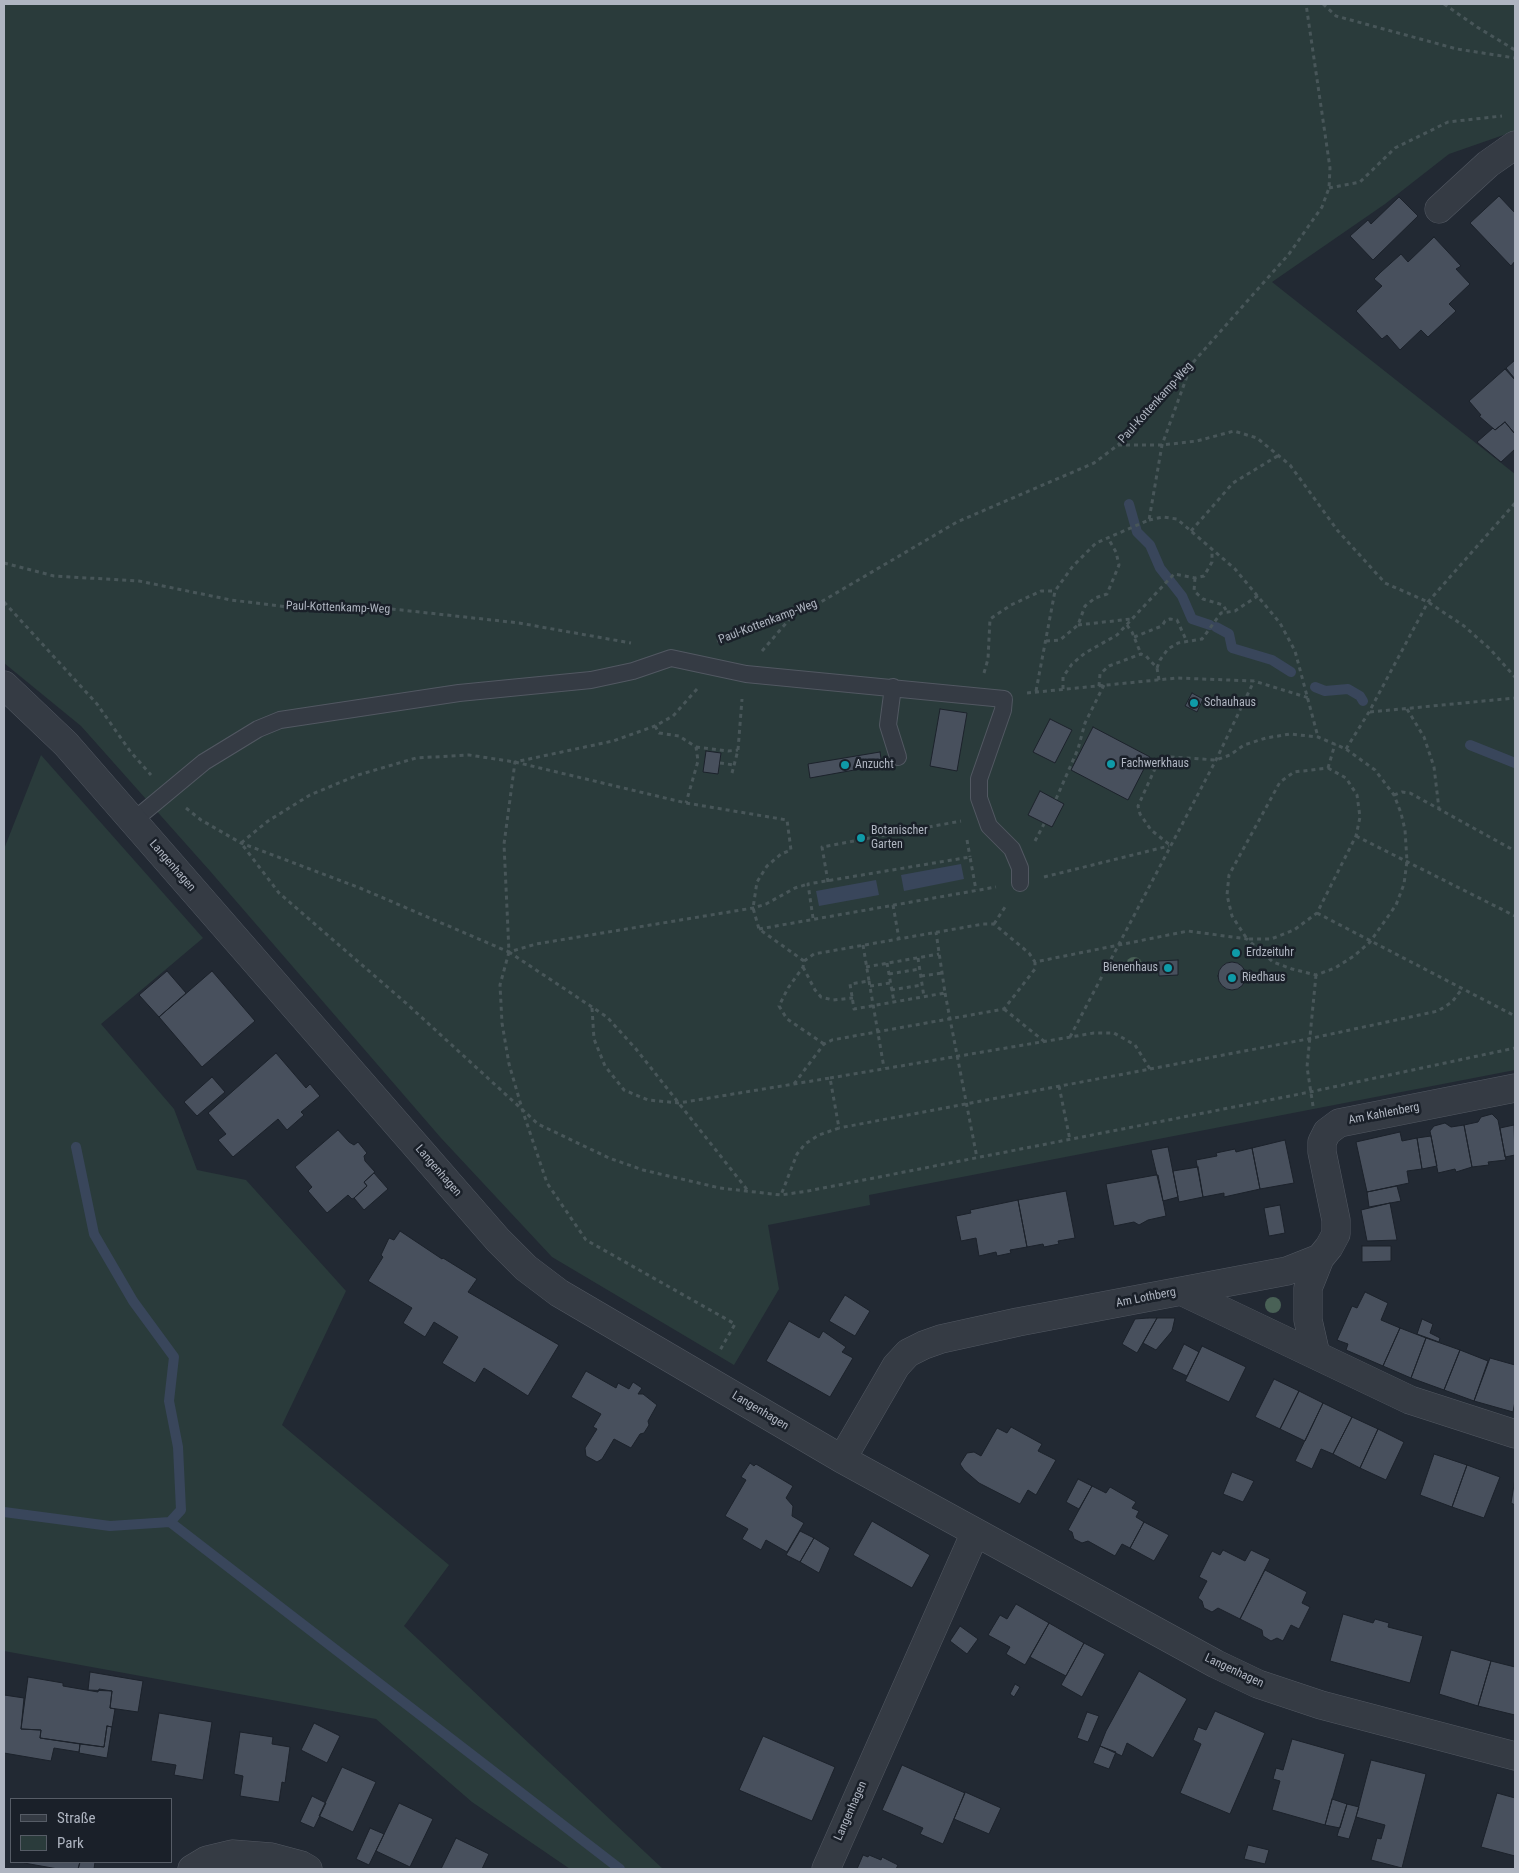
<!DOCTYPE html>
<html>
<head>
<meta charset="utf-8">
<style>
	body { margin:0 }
	#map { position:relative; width:1519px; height:1873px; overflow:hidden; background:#222933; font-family:"Roboto Condensed",sans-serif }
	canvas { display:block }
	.frame { position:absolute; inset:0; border:5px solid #afb5c1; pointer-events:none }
	.legend { position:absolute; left:10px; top:1798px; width:162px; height:65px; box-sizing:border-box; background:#1a2029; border:1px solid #565c66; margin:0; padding:6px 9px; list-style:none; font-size:15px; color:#afb5c1 }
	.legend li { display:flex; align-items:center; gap:10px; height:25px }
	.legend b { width:25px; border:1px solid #565c66 }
</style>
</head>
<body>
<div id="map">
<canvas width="1519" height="1873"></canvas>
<div class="frame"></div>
<ul class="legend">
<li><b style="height:6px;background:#353b44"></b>Straße</li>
<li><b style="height:14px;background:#2a3b3b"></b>Park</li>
</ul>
</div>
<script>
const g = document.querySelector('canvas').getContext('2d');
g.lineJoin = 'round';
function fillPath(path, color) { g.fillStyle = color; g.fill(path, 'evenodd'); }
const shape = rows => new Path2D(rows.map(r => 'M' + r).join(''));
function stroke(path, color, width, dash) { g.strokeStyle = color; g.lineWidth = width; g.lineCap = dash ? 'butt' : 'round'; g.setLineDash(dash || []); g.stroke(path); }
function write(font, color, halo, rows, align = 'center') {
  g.font = font + ' "Roboto Condensed",sans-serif'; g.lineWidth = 5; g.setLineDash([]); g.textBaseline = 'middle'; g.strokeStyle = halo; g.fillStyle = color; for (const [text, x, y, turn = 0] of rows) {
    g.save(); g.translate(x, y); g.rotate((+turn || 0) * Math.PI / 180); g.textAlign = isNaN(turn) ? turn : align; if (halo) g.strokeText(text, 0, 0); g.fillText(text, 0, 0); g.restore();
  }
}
const green = shape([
	[4,4,1515,4,1515,131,1449,154,1385,204,1272,282,1515,474,1515,1070,869,1195,870,1205,768,1225,779,1289,734,1365,552,1257,441,1138,210,871,81,726,4,663],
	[41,755,203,938,101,1024,174,1109,197,1170,246,1180,346,1291,282,1425,449,1565,404,1626,663,1869,570,1869,472,1802,376,1719,4,1651,4,849]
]);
const water = shape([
	[961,864,964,879,904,891,901,875],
	[876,880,879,895,819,906,816,891]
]);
const stream = shape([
	[1129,504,1137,532,1150,545,1160,568,1182,596,1192,619,1210,625],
	[1216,627,1229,634,1232,648,1272,660,1291,672],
	[1315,687,1325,691,1348,689,1360,696,1363,701],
	[1470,745,1515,763],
	[76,1147,94,1234,133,1301,174,1357,169,1401,178,1447,181,1510,170,1522],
	[4,1512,110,1526,170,1522,620,1869]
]);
const building = shape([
	[1499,196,1515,213,1515,261,1511,266,1470,223,1499,196],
	[1399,197,1418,216,1373,260,1350,236,1368,220,1371,224,1399,197],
	[1434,237,1461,266,1456,269,1470,284,1449,304,1456,311,1428,337,1421,330,1400,350,1387,335,1382,339,1356,311,1382,286,1374,279,1381,272,1401,254,1408,262,1434,237],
	[1515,360,1515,379,1506,368,1515,360],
	[1505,369,1515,380,1515,434,1505,422,1495,430,1479,416,1481,415,1469,401,1505,369],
	[1505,422,1515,434,1515,449,1501,462,1477,442,1493,428,1495,430,1505,422],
	[1192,693,1203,699,1197,712,1185,706,1192,693],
	[940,709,967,713,957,771,930,766,940,709],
	[1050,719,1072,730,1055,763,1033,752,1050,719],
	[1093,727,1150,757,1128,800,1071,770,1093,727],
	[706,751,721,753,718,774,703,772,706,751],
	[880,752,882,765,810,778,808,764,880,752],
	[1040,791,1064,804,1052,827,1028,815,1040,791],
	[1178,960,1178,975,1159,976,1158,961,1178,960],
	'1218 976a14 14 0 1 1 28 0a14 14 0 1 1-28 0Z',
	[167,971,186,993,159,1017,139,995,167,971],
	[212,971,255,1021,202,1067,159,1017,212,971],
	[276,1053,306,1088,310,1084,320,1096,301,1112,304,1115,287,1130,278,1119,233,1157,218,1140,226,1134,208,1113,276,1053],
	[212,1077,225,1092,197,1116,184,1102,212,1077],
	[1492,1114,1498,1120,1506,1160,1488,1162,1489,1165,1472,1167,1464,1125,1478,1122,1481,1117,1492,1114],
	[1445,1123,1451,1127,1464,1125,1472,1167,1456,1172,1455,1169,1438,1173,1430,1131,1434,1126,1445,1123],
	[1514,1125,1515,1155,1505,1157,1500,1128,1514,1125],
	[338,1130,349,1142,354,1145,358,1142,367,1153,364,1156,365,1161,375,1172,364,1182,367,1186,354,1198,352,1199,348,1195,327,1213,308,1191,312,1187,295,1167,338,1130],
	[1400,1132,1402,1141,1417,1138,1422,1169,1407,1171,1409,1183,1367,1192,1356,1142,1400,1132],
	[1431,1136,1437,1166,1422,1169,1417,1138,1431,1136],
	[1285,1140,1294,1183,1260,1189,1252,1148,1285,1140],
	[1168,1147,1178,1197,1163,1201,1151,1150,1168,1147],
	[1252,1148,1260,1189,1224,1197,1224,1193,1203,1197,1196,1160,1217,1156,1216,1153,1235,1149,1236,1152,1252,1148],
	[1198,1167,1203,1197,1179,1202,1173,1171,1198,1167],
	[374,1173,388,1189,364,1210,354,1198,367,1186,364,1182,374,1173],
	[1156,1175,1158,1175,1166,1216,1148,1220,1139,1225,1134,1222,1114,1226,1106,1184,1156,1175],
	[1397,1186,1401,1201,1369,1207,1367,1192,1397,1186],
	[1066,1191,1075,1238,1058,1241,1059,1244,1044,1247,1043,1244,1027,1247,1018,1200,1066,1191],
	[1018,1200,1027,1247,1010,1250,1011,1253,997,1256,996,1252,979,1256,976,1238,961,1241,956,1216,971,1213,970,1210,1018,1200],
	[1390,1203,1397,1240,1367,1241,1361,1210,1390,1203],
	[1280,1205,1285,1233,1269,1236,1264,1208,1280,1205],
	[400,1231,442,1259,443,1258,477,1279,468,1292,559,1345,528,1396,484,1368,475,1383,442,1363,458,1337,434,1322,425,1337,403,1323,412,1308,368,1281,383,1257,381,1255,389,1238,394,1240,400,1231],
	[1362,1246,1391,1246,1391,1261,1362,1262,1362,1246],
	[1365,1292,1388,1303,1381,1320,1400,1328,1383,1366,1346,1350,1348,1344,1337,1340,1352,1306,1357,1308,1365,1292],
	[845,1295,870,1311,855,1336,829,1321,845,1295],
	[1148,1318,1157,1318,1137,1353,1122,1344,1135,1319,1148,1318],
	[1157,1318,1175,1318,1172,1331,1156,1350,1143,1343,1157,1318],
	[1422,1319,1433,1324,1430,1333,1440,1338,1439,1342,1417,1334,1422,1319],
	[789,1321,819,1338,823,1331,846,1347,842,1352,853,1358,830,1397,766,1361,789,1321],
	[1400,1328,1426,1338,1411,1378,1383,1366,1400,1328],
	[1426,1338,1460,1350,1444,1390,1411,1378,1426,1338],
	[1184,1344,1199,1352,1187,1376,1172,1369,1184,1344],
	[1202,1346,1246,1367,1229,1402,1185,1381,1202,1346],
	[1460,1350,1488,1361,1474,1401,1444,1390,1460,1350],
	[1490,1358,1515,1365,1515,1401,1513,1412,1474,1401,1490,1358],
	[586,1371,616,1388,618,1383,629,1389,633,1382,642,1388,638,1394,643,1394,657,1405,648,1421,649,1425,644,1433,640,1434,631,1448,614,1439,602,1459,597,1462,586,1456,585,1448,597,1429,593,1427,601,1414,571,1397,586,1371],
	[1274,1379,1299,1391,1280,1429,1255,1417,1274,1379],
	[1299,1391,1323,1403,1305,1441,1280,1429,1299,1391],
	[1323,1403,1352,1417,1333,1454,1321,1449,1312,1469,1295,1461,1323,1403],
	[1352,1417,1378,1429,1360,1468,1333,1454,1352,1417],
	[1011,1427,1042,1444,1038,1451,1056,1460,1036,1495,1028,1490,1020,1504,979,1483,964,1470,960,1464,967,1453,974,1452,981,1456,997,1428,1007,1433,1011,1427],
	[1378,1429,1404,1442,1386,1480,1360,1468,1378,1429],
	[1434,1454,1467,1465,1452,1507,1420,1495,1434,1454],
	[750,1463,754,1466,756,1464,793,1486,786,1498,793,1506,792,1516,804,1523,787,1552,766,1540,761,1550,742,1539,748,1529,725,1516,746,1480,741,1477,750,1463],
	[1467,1465,1500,1477,1484,1518,1452,1507,1467,1465],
	[1232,1472,1254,1481,1243,1502,1223,1494,1232,1472],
	[1078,1479,1092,1486,1079,1509,1066,1502,1078,1479],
	[1515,1479,1515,1505,1511,1503,1515,1479],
	[1092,1486,1106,1493,1110,1487,1136,1502,1132,1508,1139,1511,1136,1517,1144,1522,1130,1548,1122,1544,1115,1556,1088,1541,1082,1543,1074,1539,1072,1532,1068,1530,1092,1486],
	[872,1521,930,1555,912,1588,853,1555,872,1521],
	[1144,1522,1169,1535,1154,1561,1130,1548,1144,1522],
	[800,1531,814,1538,800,1562,786,1555,800,1531],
	[814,1538,830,1548,819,1573,800,1562,814,1538],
	[1223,1550,1245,1561,1251,1550,1270,1559,1240,1619,1218,1608,1212,1612,1204,1608,1202,1601,1198,1598,1207,1581,1199,1577,1212,1551,1220,1555,1223,1550],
	[1265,1570,1307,1592,1302,1603,1310,1607,1299,1629,1291,1625,1283,1641,1277,1638,1271,1641,1263,1636,1262,1630,1240,1619,1265,1570],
	[1016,1604,1049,1623,1025,1665,1006,1654,1010,1647,988,1635,1000,1615,1007,1619,1016,1604],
	[1343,1614,1373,1623,1375,1619,1389,1623,1388,1627,1423,1636,1410,1683,1330,1661,1343,1614],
	[1049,1623,1084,1643,1066,1676,1030,1657,1049,1623],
	[960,1626,978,1639,967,1654,950,1641,960,1626],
	[1084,1643,1105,1654,1082,1697,1061,1685,1084,1643],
	[1451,1650,1491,1661,1478,1706,1439,1694,1451,1650],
	[1491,1661,1515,1667,1515,1715,1478,1706,1491,1661],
	[1139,1671,1187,1699,1153,1758,1127,1743,1122,1756,1100,1746,1106,1731,1139,1671],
	[90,1672,143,1681,138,1712,110,1708,112,1691,88,1690,90,1672],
	[28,1677,63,1683,63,1686,98,1692,99,1689,112,1691,110,1708,115,1709,112,1727,107,1726,104,1747,40,1738,41,1730,21,1729,28,1677],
	[1015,1684,1020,1687,1014,1697,1010,1694,1015,1684],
	[4,1695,24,1698,21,1729,41,1730,40,1738,80,1744,79,1752,54,1748,51,1761,4,1753,4,1695],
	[1215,1711,1265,1733,1230,1814,1180,1793,1201,1744,1193,1740,1198,1727,1206,1730,1215,1711],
	[1087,1712,1099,1716,1088,1742,1077,1738,1087,1712],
	[159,1713,212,1722,203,1780,174,1775,176,1765,151,1761,159,1713],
	[314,1723,340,1736,327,1763,301,1750,314,1723],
	[107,1726,112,1727,107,1758,79,1753,80,1744,104,1747,107,1726],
	[240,1732,273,1737,272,1744,290,1747,285,1783,282,1782,279,1802,240,1796,243,1776,234,1774,240,1732],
	[763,1736,835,1767,812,1821,739,1790,763,1736],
	[1292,1739,1345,1754,1325,1825,1272,1810,1280,1781,1273,1779,1276,1768,1283,1770,1292,1739],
	[1100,1746,1116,1752,1109,1769,1093,1763,1100,1746],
	[1371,1760,1426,1774,1402,1868,1371,1860,1377,1838,1381,1839,1385,1825,1356,1817,1371,1760],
	[902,1765,965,1793,943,1844,920,1834,923,1828,882,1810,902,1765],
	[342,1767,376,1782,353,1832,319,1816,342,1767],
	[965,1792,1001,1808,989,1834,954,1819,965,1792],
	[1497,1793,1515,1798,1515,1856,1481,1847,1497,1793],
	[312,1796,326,1803,314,1828,300,1822,312,1796],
	[1332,1799,1347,1804,1340,1828,1325,1825,1332,1799],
	[399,1803,433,1819,410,1867,376,1851,399,1803],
	[1347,1804,1359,1807,1349,1839,1337,1836,1347,1804],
	[370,1828,384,1834,369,1865,356,1859,370,1828],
	[456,1838,489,1854,482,1869,441,1869,456,1838],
	[1248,1845,1269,1850,1265,1864,1244,1859,1248,1845],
	[863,1855,868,1857,869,1855,881,1860,882,1857,898,1865,896,1869,857,1869,863,1855],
	[24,1862,80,1862,78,1869,58,1869,24,1863,24,1862],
	[80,1862,95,1862,94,1869,78,1869,80,1862]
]);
const path = shape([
	[1323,4,1336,16,1457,49,1515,58],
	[1444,4,1477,27,1515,50],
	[1329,188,1360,182,1395,148,1448,122,1502,116],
	[1118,445,1162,445,1197,441,1234,431,1257,438,1290,465,1338,531,1385,583,1428,602,1464,626,1490,649,1515,677],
	[1149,520,1163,517,1177,519,1235,569,1280,623,1295,651,1318,737],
	[1191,531,1233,483,1279,455],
	[4,563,54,576,139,581,231,600,296,608,374,607,519,623,631,643],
	[1195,578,1194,591,1203,599,1223,605,1226,610],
	[4,602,97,704,130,751,151,775],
	[1078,625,1131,619],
	[1127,625,1132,632,1141,654],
	[1134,637,1162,626,1165,621,1170,619,1177,620,1187,642],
	[717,641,814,606,957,522,1094,463,1118,445,1141,421,1289,254,1322,207,1329,188,1330,168,1306,4],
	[1046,641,1060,640,1078,625,1085,606,1095,598,1107,594,1119,565,1116,552,1108,538],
	[762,651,794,614],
	[1157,668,1160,660,1168,649,1178,643,1202,639,1221,613,1235,611,1259,595],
	[984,673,988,659,990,619,1011,605,1041,591,1055,591],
	[1099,686,1100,674,1109,666,1141,654,1146,656,1157,668,1159,680],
	[697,689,673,716,655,726,613,741,515,762,504,844,509,952,607,1017,636,1049,749,1192],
	[1063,689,1063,677,1072,664,1085,653,1117,635,1174,574,1195,578,1204,576,1212,562,1212,549],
	[1036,691,1055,591,1073,566,1096,543,1149,520,1162,445,1190,368],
	[1027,693,1177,678,1254,681,1309,698],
	[1407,709,1424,737,1434,767,1439,809],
	[1370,712,1515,698],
	[655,726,659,733,679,736,696,747,698,761,686,803],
	[696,747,728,751,738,750],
	[1346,749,1369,712,1428,602,1515,503],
	[720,763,734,765],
	[1328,768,1346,778,1357,795,1360,817,1356,836,1317,913,1294,930,1271,939,1247,939,1232,916,1227,895,1229,875,1280,782,1294,772,1328,768],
	[1328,768,1335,744],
	[732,773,738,750,742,699],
	[1394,795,1402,792,1410,793,1515,851],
	[1056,799,1078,749,1085,723,1104,685],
	[186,808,201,820,241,843,360,888,509,952,536,944,753,908,766,904,795,888,808,884],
	[1356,836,1515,916],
	[967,840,970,857],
	[1035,841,1044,824],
	[1044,877,1169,846],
	[828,882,822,847,961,821],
	[893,905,899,939],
	[1317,913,1515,1016],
	[813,918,808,884,970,857,976,890],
	[994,924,1007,904],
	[759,929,996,887],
	[863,945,869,981,850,984,854,1009,945,993,936,932],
	[509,952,500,985,502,1023,509,1064,523,1112,547,1183,586,1240,735,1324,719,1352],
	[918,958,924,997],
	[804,961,759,929,753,908,757,882,767,866,781,854,791,850,787,820,686,803,515,762,469,755,416,758,358,775,310,795,268,821,241,843,279,893,407,1004,538,1124,609,1158,643,1170,720,1188,781,1195,808,1191,1310,1092,1515,1048],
	[887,963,894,1002],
	[803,967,815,990,821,997,833,1000,853,998],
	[866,967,939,954],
	[889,974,920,969],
	[921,976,943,973],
	[869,981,884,1068],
	[870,986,890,983],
	[891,990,922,985],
	[945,993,977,1158],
	[592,1008,594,1039,605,1066,624,1090,648,1100,679,1103,830,1078,839,1128,819,1135,805,1144,797,1154,781,1195],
	[1004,1009,1045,1042],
	[1070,1037,1216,760,1254,681],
	[824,1044,787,1019,779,1006,788,988,803,967,804,961,814,954,983,924,994,924,1029,953,1035,962,1188,931,1247,939,1273,962,1292,969,1316,975,1335,968,1354,956,1370,942,1396,905,1404,884,1407,861,1405,830,1401,813,1394,795,1375,770,1346,749,1318,737,1290,734,1266,738,1244,745,1230,755,1216,760,1170,757,1158,762,1138,806,1140,814,1151,830,1170,845],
	[1150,1069,1308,1039,1438,1011,1452,1002,1462,989],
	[830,1078,1094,1033,1114,1033,1135,1045,1150,1069,839,1128],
	[794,1084,824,1044,832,1040,1004,1009,1035,969,1035,962],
	[1059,1086,1070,1140],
	[1313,1106,1307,1067,1316,975]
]);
const lane = shape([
	[893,687,888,725,898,757],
	[133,821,204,762,258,729,280,720,459,693,591,680,633,671,671,658,746,674,1004,699,1003,710,979,779,979,798,989,826,1012,849,1020,868,1020,883]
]);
const street = shape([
	[1439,209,1488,164,1515,145],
	[4,685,66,744,498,1240,526,1268,559,1293,842,1459,1216,1664,1258,1684,1321,1705,1515,1756],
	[1181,1291,1410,1400,1515,1434],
	[1316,1355,1308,1320,1308,1288,1320,1258,1329,1247,1336,1234,1336,1220,1322,1152,1322,1142,1327,1132,1339,1123,1515,1088],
	[842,1459,896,1366,908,1353,924,1345,941,1339,1018,1322,1287,1271,1320,1258],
	[192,1869,207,1860,232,1854,271,1857,301,1865,308,1869],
	[826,1869,975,1533]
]);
const trees = [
	[1134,965],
	[1273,1305]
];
const markers = [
	[1194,703,5,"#0f9aa8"],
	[1111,764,5,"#0f9aa8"],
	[845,765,5,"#0f9aa8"],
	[861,838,5,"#0f9aa8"],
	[1236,953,5,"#0f9aa8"],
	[1168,968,5,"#0f9aa8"],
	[1232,978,5,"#0f9aa8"]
];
const streetNames = [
	["Paul-Kottenkamp-Weg",1156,403,-48],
	["Paul-Kottenkamp-Weg",338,608,2],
	["Paul-Kottenkamp-Weg",768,622,-21],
	["Langenhagen",172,866,49],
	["Am Kahlenberg",1384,1114,-11],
	["Langenhagen",438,1171,49],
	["Am Lothberg",1146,1298,-11],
	["Langenhagen",760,1411,31],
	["Langenhagen",1234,1671,25],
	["Langenhagen",851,1811,-66]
];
const poiNames = [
	["Schauhaus",1204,703],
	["Fachwerkhaus",1121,764],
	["Anzucht",855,765],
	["Botanischer",871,831],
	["Garten",871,845],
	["Erdzeituhr",1246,953],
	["Bienenhaus",1158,968,"right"],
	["Riedhaus",1242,978]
];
fillPath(green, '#2a3b3b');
fillPath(water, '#39465b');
stroke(stream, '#39465b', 10);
fillPath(building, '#48505d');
stroke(building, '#1c222b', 1);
stroke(lane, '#525862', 18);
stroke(street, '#525862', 29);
stroke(path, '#485659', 3, [4, 4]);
stroke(lane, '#353b44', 16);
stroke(street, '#353b44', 28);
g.fillStyle = '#496156';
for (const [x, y] of trees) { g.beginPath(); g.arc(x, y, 8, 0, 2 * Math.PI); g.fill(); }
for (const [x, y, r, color] of markers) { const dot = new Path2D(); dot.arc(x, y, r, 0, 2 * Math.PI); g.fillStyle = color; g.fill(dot); stroke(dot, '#1a2029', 2); }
write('12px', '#afb5c1', '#1a2029', streetNames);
write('12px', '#afb5c1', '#1a2029', poiNames, 'left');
</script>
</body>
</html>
